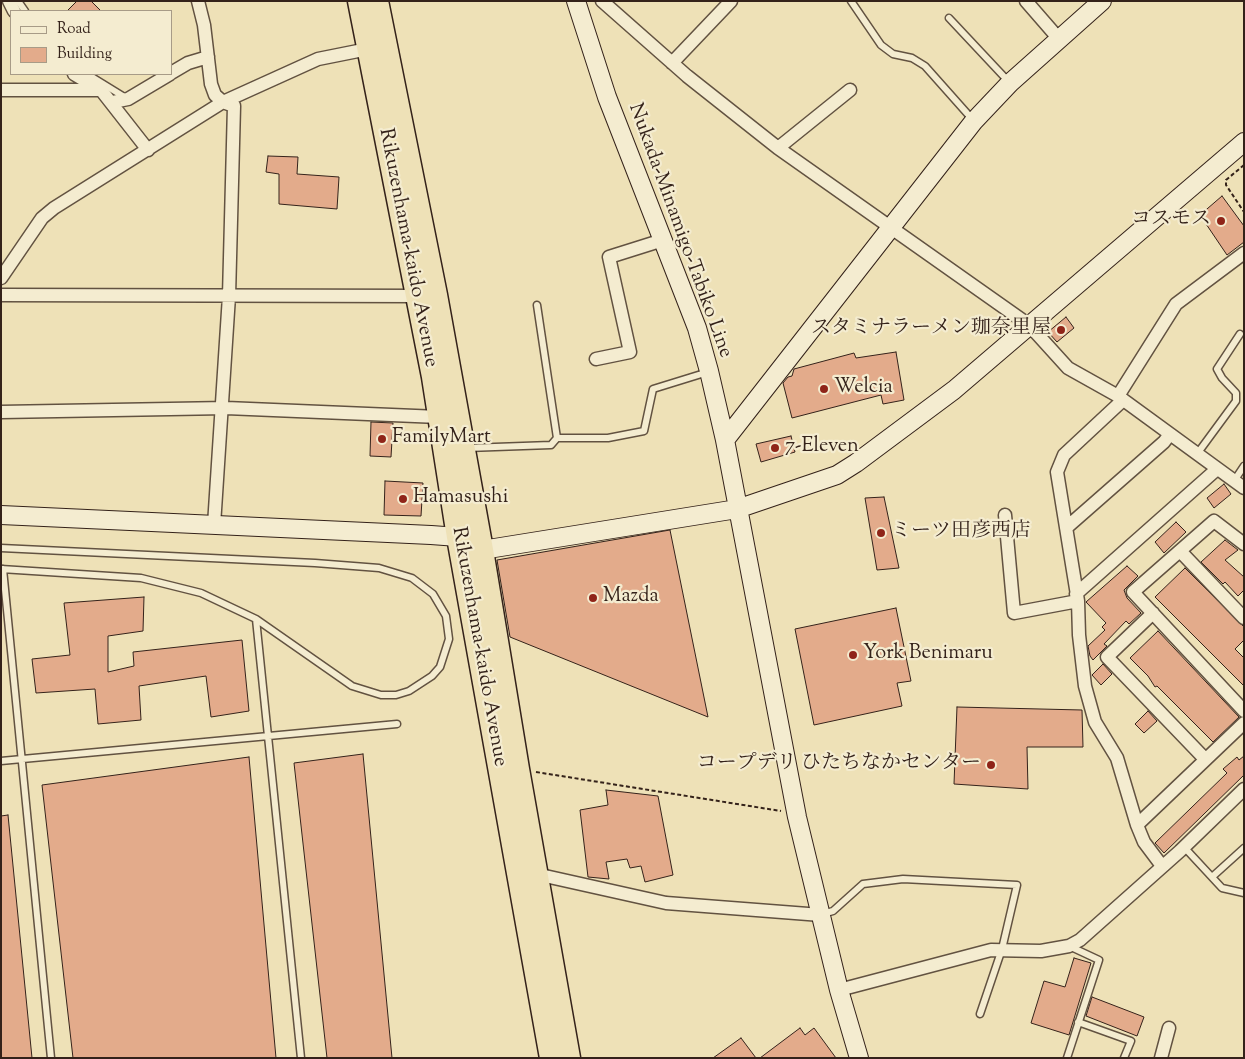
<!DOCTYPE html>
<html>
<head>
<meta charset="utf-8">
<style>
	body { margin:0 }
	#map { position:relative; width:1245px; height:1059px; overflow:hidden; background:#eee1b7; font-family:"Sorts Mill Goudy",serif }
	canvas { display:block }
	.frame { position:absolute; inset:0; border:2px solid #34221a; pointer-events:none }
	.legend { position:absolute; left:10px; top:10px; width:162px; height:65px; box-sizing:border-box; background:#f4ecd0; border:1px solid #a79b87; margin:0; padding:6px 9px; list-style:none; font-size:15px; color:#34221a }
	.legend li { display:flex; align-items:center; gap:10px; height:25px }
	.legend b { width:25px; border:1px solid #a79b87 }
</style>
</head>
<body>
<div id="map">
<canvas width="1245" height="1059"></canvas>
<div class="frame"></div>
<ul class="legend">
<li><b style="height:6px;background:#f4ecd0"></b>Road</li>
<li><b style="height:14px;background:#e3ab8b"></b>Building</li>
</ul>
</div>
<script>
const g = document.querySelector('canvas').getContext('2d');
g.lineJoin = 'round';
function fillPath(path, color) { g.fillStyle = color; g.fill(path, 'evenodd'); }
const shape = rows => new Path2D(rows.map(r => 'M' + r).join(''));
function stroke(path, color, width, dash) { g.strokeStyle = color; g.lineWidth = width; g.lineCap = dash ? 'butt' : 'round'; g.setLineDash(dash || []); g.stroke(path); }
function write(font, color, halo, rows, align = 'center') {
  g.font = font + ' "Sorts Mill Goudy","Noto Serif JP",serif'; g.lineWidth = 4.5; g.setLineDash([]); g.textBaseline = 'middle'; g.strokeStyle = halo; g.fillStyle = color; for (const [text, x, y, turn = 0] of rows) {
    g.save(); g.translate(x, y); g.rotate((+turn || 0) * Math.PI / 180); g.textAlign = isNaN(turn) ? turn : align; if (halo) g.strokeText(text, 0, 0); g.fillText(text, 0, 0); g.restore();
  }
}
const building = shape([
	[77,1,91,1,101,11,67,11,77,1],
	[268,156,298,157,297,174,339,177,337,209,279,204,279,174,266,172,268,156],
	[1222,196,1244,226,1244,242,1227,255,1200,215,1222,196],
	[1066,317,1074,328,1057,342,1048,332,1066,317],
	[896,352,904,400,883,404,881,395,792,418,783,383,788,377,792,376,794,369,854,353,856,358,896,352],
	[371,422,393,423,391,457,370,456,371,422],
	[791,436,795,452,761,462,756,444,791,436],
	[385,481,423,483,421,516,384,515,385,481],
	[1224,484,1231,494,1214,508,1207,498,1224,484],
	[884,497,899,568,877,570,865,498,884,497],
	[1176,522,1186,532,1164,553,1155,542,1176,522],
	[670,530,708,717,510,637,497,560,670,530],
	[1225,540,1238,550,1225,560,1244,577,1244,590,1238,596,1225,582,1223,584,1201,562,1225,540],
	[1127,566,1138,576,1124,590,1127,598,1141,613,1129,624,1126,621,1104,644,1107,646,1093,660,1090,656,1088,646,1105,630,1102,627,1106,623,1086,602,1127,566],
	[1185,568,1244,627,1244,640,1235,649,1244,658,1244,686,1155,597,1185,568],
	[144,597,143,631,108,636,108,672,134,666,133,652,242,640,249,711,211,717,206,676,139,686,141,720,98,724,95,689,36,693,32,659,70,655,64,603,144,597],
	[896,608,911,681,897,683,902,706,814,725,795,629,896,608],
	[1158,631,1239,717,1213,742,1157,686,1155,687,1148,676,1130,658,1158,631],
	[1103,664,1112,674,1101,685,1092,675,1103,664],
	[957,707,1082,710,1083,747,1027,747,1028,789,954,784,957,707],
	[1148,711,1157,721,1144,733,1135,724,1148,711],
	[363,754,392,1058,327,1058,294,763,363,754],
	[1244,756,1244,775,1164,853,1155,843,1227,773,1223,769,1237,757,1239,760,1244,756],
	[249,757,276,1058,73,1058,42,785,249,757],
	[606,790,658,796,673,875,645,882,641,866,630,868,627,859,606,862,609,879,588,877,580,810,608,805,606,790],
	[8,815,32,1058,1,1058,1,816,8,815],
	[1074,958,1091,963,1069,1035,1031,1023,1044,981,1065,987,1074,958],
	[1092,997,1144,1017,1137,1036,1086,1016,1092,997],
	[800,1028,805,1035,814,1028,836,1058,760,1058,800,1028],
	[741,1038,756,1058,713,1058,741,1038]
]);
const path = shape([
	[1244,165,1226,180,1226,185,1244,212],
	[536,772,781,811]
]);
const lane = shape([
	[18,1,25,11],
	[851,1,881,45,893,54,912,58,925,66,973,120],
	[949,18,1009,82],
	[87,74,126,98],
	[557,438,608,438,644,431,653,389,708,372],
	[467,448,551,445,557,438,537,305],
	[1197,454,1236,401,1236,393,1222,378,1217,369,1240,334],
	[1234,481,1244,466],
	[1,548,315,563,379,568,412,578,433,594,446,616,449,639,440,667,432,676,409,691,396,695,381,695,352,686,256,619,201,593,141,578,1,569],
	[3,569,51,1058],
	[256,619,301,1058],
	[1,761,397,724],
	[1184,847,1222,888,1244,893],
	[1212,877,1244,848],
	[822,914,833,911,863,884,903,879,1017,885,1002,949,980,1014],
	[1078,1022,1131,1041,1124,1058],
	[1067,1058,1099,960,1069,946]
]);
const street = shape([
	[9,1,14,11],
	[198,1,204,25,211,84,215,95,223,102,234,106,229,296,214,525],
	[602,1,687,76,778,148,1029,325,1068,368,1118,396,1244,488],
	[1026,1,1059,39],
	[672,63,731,1],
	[171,73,188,63,208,57],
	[74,74,101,90,148,150],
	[1,90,101,90],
	[113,102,128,99,170,74],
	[778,148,850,90],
	[1,278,42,218,54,208,223,102,318,59,373,48],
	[1,295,421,296],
	[596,359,630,352,609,257,663,240],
	[1118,396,1176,304,1244,253],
	[1123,400,1064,455,1057,472,1078,601,1079,635,1085,686,1095,722,1117,758,1137,825,1144,842,1162,866],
	[1,412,226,408,439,417],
	[1005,515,1014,613,1078,601],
	[1066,528,1164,442,1170,434],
	[1244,544,1214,521,1133,592,1244,711],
	[1180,551,1244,618],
	[1076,594,1217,469],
	[1153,613,1107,657,1205,759],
	[1137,825,1244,723],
	[536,874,666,903,821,915],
	[839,990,991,950,1041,951,1069,946,1080,940,1180,851,1244,789],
	[1161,1058,1169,1028]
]);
const secondary = shape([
	[576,1,607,97,697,328,709,371,725,440,797,817,839,990,859,1058],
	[725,440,974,121,1010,83,1102,1],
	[1,515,431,535,458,537,482,550,737,509,837,475,856,463,954,390,1244,142]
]);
const highway = shape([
	[359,1,433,377,458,537,551,1058],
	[377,1,436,295,482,550,518,769,569,1058]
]);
const markers = [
	[1221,221,5,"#8f2418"],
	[1061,330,5,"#8f2418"],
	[824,389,5,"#8f2418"],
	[382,439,5,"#8f2418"],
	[775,448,5,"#8f2418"],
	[403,499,5,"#8f2418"],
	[881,533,5,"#8f2418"],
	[593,598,5,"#8f2418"],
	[853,655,5,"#8f2418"],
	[991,765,5,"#8f2418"]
];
const poiNames = [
	["コスモス",1211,221,"right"],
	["スタミナラーメン珈奈里屋",1051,330,"right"],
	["Welcia",834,389],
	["FamilyMart",392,439],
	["7-Eleven",785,448],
	["Hamasushi",413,499],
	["ミーツ田彦西店",891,533],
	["Mazda",603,598],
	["York Benimaru",863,655],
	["コープデリ ひたちなかセンター",981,765,"right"]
];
const streetNames = [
	["Nukada-Minamigo-Tabiko Line",679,231,70],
	["Rikuzenhama-kaido Avenue",407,248,79],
	["Rikuzenhama-kaido Avenue",478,647,80]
];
fillPath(building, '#e3ab8b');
stroke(building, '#34221a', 1);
stroke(lane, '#625241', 9);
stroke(street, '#625241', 15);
stroke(secondary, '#34221a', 20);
stroke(highway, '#34221a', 25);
stroke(path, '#34221a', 2, [4, 2.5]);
stroke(lane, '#f4ecd0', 6);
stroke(street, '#f4ecd0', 12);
stroke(secondary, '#f4ecd0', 18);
stroke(highway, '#eee1b7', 22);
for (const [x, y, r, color] of markers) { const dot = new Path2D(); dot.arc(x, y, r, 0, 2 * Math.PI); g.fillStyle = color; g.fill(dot); stroke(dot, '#f4ecd0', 2); }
write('20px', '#34221a', '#f4ecd0', poiNames, 'left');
write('20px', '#34221a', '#f4ecd0', streetNames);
</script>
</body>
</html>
